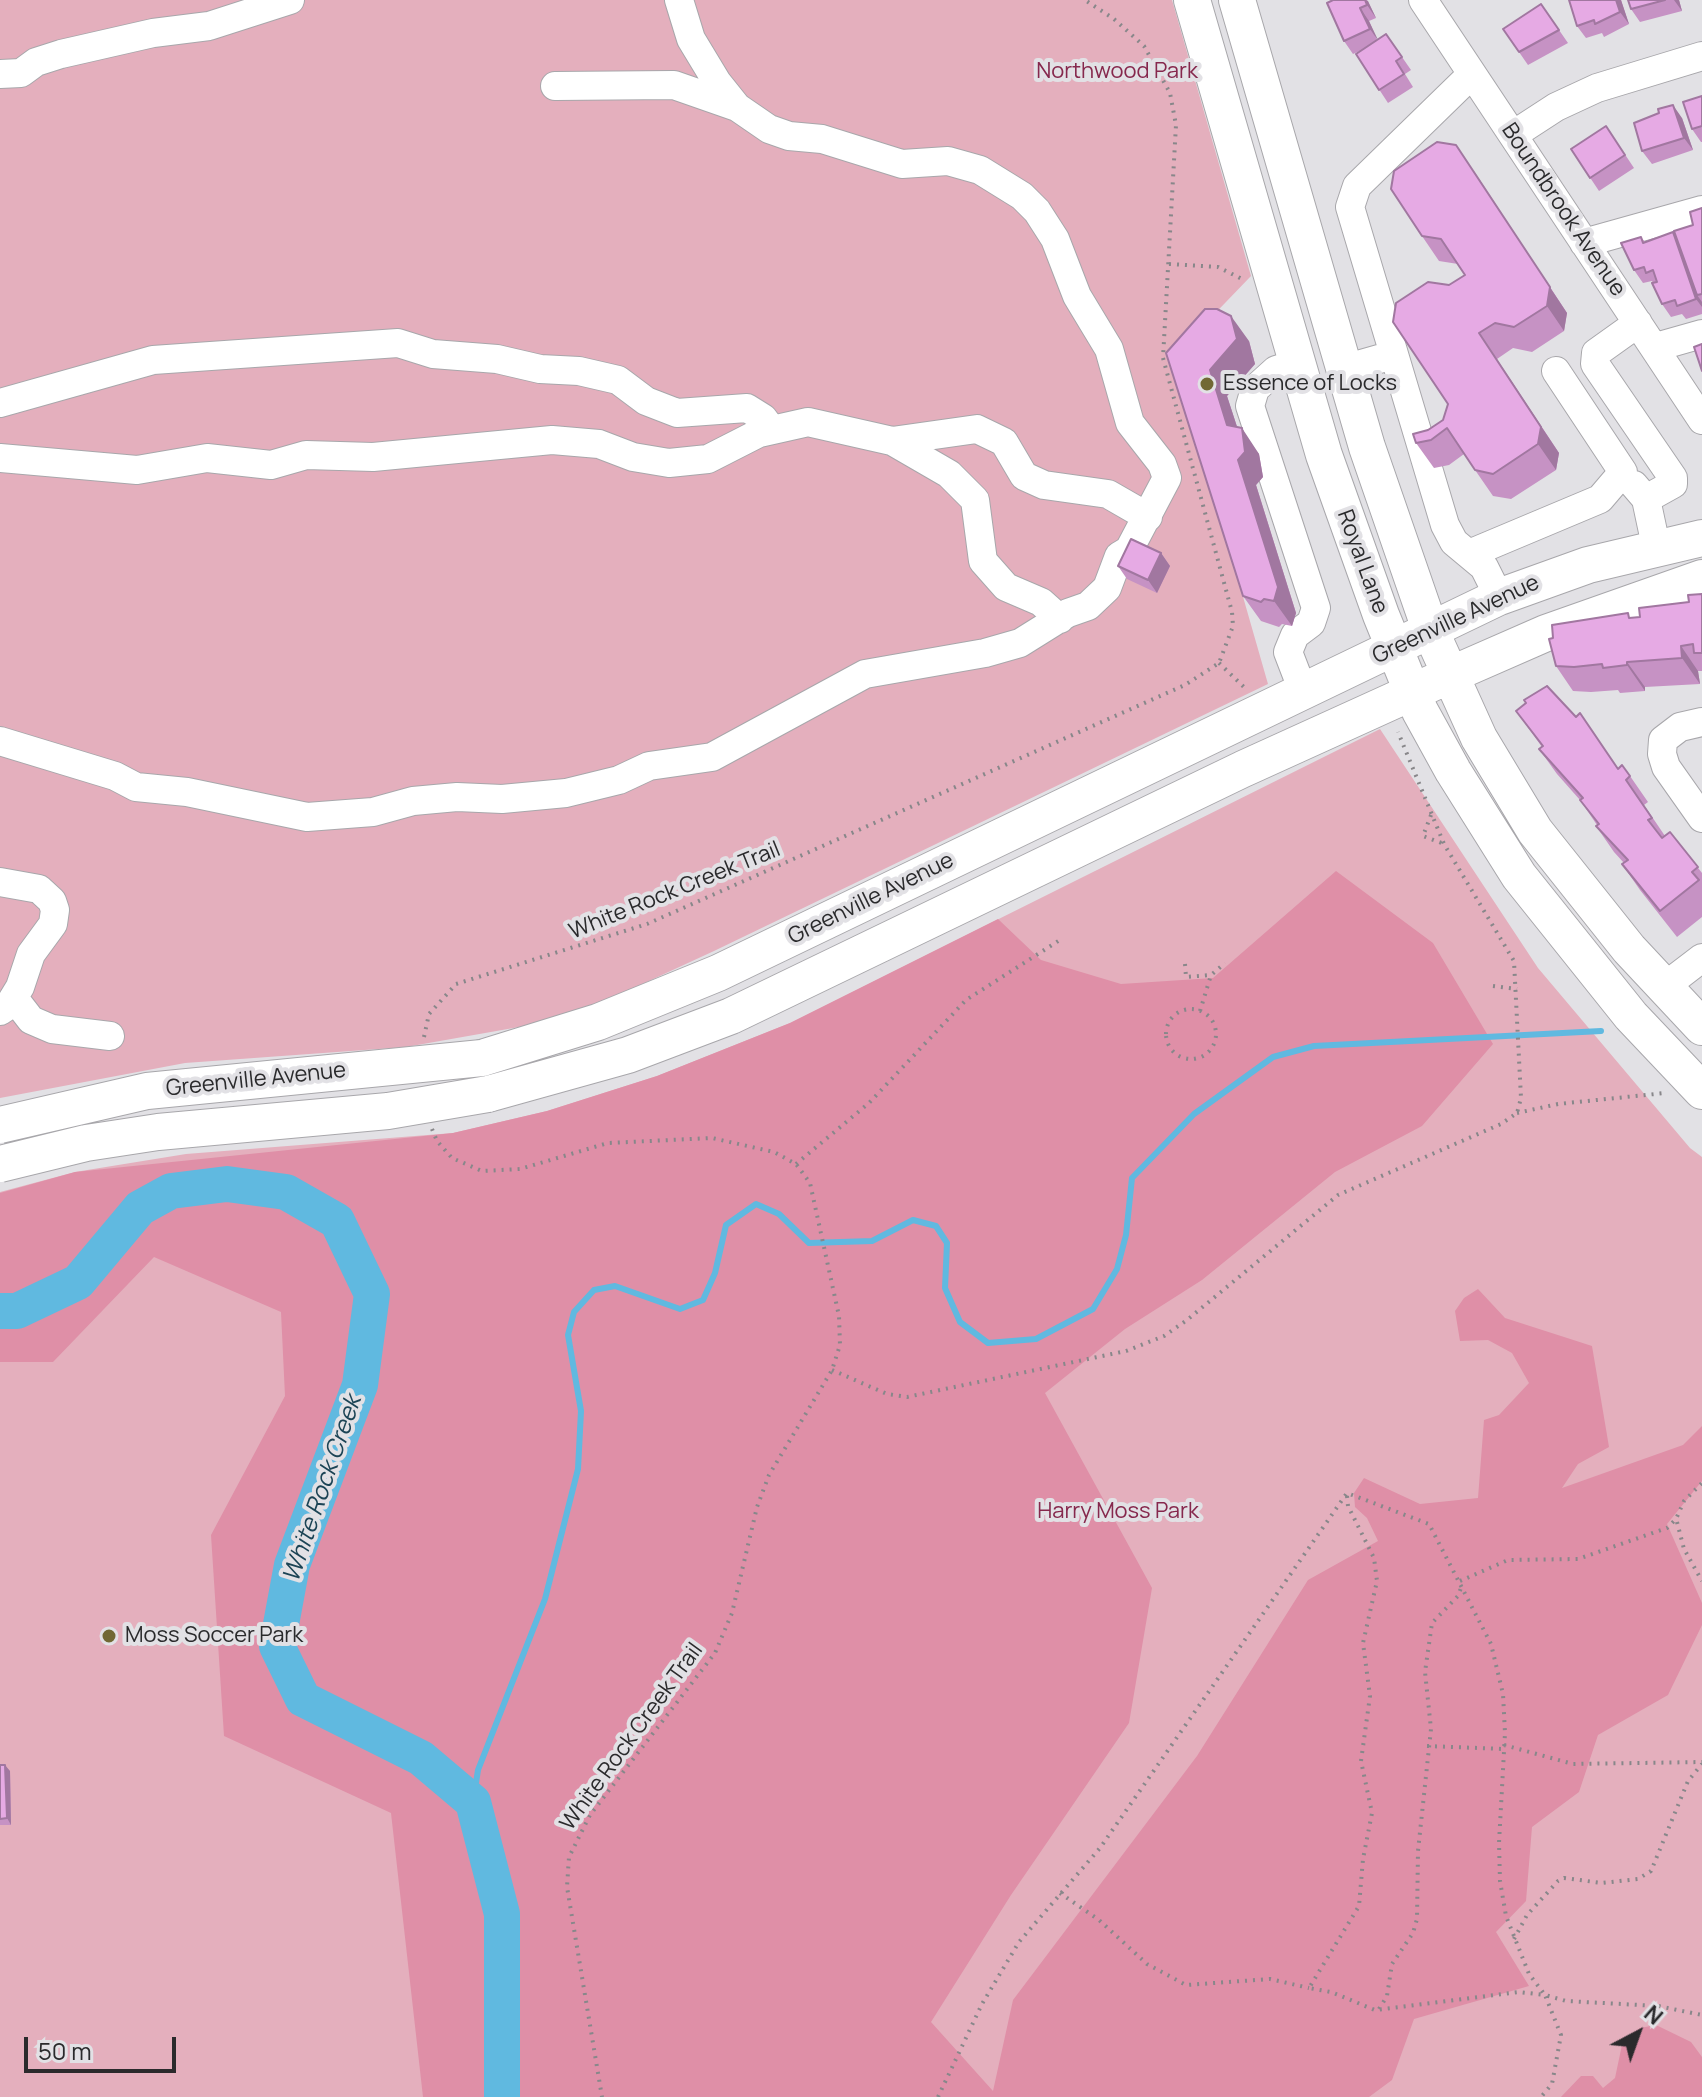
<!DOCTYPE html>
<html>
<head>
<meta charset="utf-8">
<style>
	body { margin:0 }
	#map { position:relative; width:1702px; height:2097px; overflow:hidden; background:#e2e1e5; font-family:Manrope,sans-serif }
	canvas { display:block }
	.north { position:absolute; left:1598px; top:1993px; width:80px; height:80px; -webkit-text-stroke:6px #e2e1e5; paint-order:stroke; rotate:41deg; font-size:22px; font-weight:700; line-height:32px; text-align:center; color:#2a2a2c }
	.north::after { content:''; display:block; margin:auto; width:28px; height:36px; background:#2a2a2c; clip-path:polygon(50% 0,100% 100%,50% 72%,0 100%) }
	.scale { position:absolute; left:24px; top:2037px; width:152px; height:36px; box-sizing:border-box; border:4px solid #2a2a2c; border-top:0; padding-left:10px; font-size:24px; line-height:28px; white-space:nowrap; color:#2a2a2c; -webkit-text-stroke:6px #e2e1e5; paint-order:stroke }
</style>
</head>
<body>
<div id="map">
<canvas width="1702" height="2097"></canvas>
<div class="north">N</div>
<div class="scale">50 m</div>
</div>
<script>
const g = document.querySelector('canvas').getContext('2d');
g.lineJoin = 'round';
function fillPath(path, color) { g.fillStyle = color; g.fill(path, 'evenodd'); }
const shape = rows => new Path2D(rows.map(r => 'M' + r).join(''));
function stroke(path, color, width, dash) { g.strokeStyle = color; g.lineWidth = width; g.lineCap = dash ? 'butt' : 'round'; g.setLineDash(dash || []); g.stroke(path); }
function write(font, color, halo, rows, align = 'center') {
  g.font = font + ' Manrope,sans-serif'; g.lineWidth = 8; g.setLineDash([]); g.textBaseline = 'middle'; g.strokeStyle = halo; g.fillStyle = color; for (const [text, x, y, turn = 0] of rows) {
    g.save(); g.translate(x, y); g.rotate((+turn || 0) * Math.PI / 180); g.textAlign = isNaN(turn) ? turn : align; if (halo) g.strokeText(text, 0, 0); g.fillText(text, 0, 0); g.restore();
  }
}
const green = shape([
	[0,0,1172,0,1251,276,1174,356,1268,684,714,951,612,998,536,1024,406,1047,185,1063,0,1098],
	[1380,729,1538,968,1690,1148,1702,1157,1702,2097,0,2097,0,1192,75,1172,186,1154,453,1133,547,1111,657,1076,790,1023]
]);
const forest = shape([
	[1336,871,1433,943,1493,1044,1422,1126,1335,1172,1202,1280,1125,1329,1045,1393,1152,1588,1129,1723,1011,1895,931,2022,993,2091,1013,2000,1197,1756,1308,1580,1378,1541,1367,1518,1355,1507,1354,1493,1364,1478,1420,1504,1478,1498,1484,1420,1499,1415,1529,1383,1512,1353,1488,1340,1460,1341,1455,1311,1464,1298,1478,1289,1505,1318,1592,1346,1609,1447,1578,1464,1562,1488,1683,1445,1702,1426,1702,1481,1667,1524,1702,1603,1702,1625,1668,1695,1598,1735,1579,1792,1532,1827,1526,1901,1496,1932,1529,1986,1414,2019,1392,2080,1369,2097,423,2097,391,1813,224,1736,211,1535,285,1396,281,1312,154,1257,53,1362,0,1362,0,1193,75,1172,453,1133,547,1111,657,1076,790,1023,998,919,1041,960,1121,984,1213,978],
	[1656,2025,1691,2042,1702,2057,1702,2097,1561,2097,1581,2076,1593,2076,1603,2088,1615,2078,1623,2040,1640,2028]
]);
const stream = shape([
	[473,1802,478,1770,545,1599,578,1469,581,1411,568,1335,574,1312,594,1290,615,1286,680,1309,703,1300,715,1273,726,1225,756,1204,779,1214,809,1243,872,1241,913,1220,936,1226,947,1243,945,1288,960,1322,988,1343,1036,1339,1093,1309,1117,1269,1126,1235,1132,1178,1194,1114,1273,1057,1314,1046,1601,1031]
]);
const river = shape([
	[0,1311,17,1311,78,1282,140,1208,171,1191,227,1184,286,1192,337,1221,372,1294,360,1385,292,1565,277,1646,303,1699,421,1758,473,1802,502,1914,502,2097]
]);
const path = shape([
	[1169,264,1218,267,1244,280],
	[1219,663,1246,689],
	[1431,815,1423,836,1444,844],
	[1185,964,1186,977,1211,975],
	[1493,986,1517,989],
	'1166 1034a25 25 0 1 1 50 0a25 25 0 1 1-50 0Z',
	[1200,1011,1211,975,1225,963],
	[424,1037,429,1014,456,984,647,924,1185,685,1219,663,1233,626,1232,612,1163,358,1176,125,1170,93,1144,46,1114,19,1085,0],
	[1517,1113,1558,1104,1665,1093],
	[432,1129,437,1141,452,1158,482,1171,520,1169,608,1143,712,1138,774,1152,796,1164,810,1183,839,1316,840,1345,832,1370,769,1475,757,1507,732,1613,715,1653,590,1815,569,1857,567,1887,602,2097],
	[796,1164,869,1103,966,1000,1063,938],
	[832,1370,887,1394,907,1397,1126,1351,1164,1336,1187,1320,1338,1195,1501,1124,1517,1113,1521,1098,1514,961,1444,844,1398,732],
	[1347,1496,1348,1506,1374,1558,1377,1581,1363,1643,1370,1696,1361,1761,1372,1813,1363,1859,1359,1906,1309,1988,1331,1992,1375,2010,1519,1992,1545,1995,1561,2035,1552,2084,1541,2097],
	[1677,1522,1684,1549,1702,1581],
	[1460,1581,1508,1560,1578,1559,1667,1528,1676,1519,1684,1501,1702,1483],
	[1504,1745,1573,1764,1702,1762],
	[1427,1746,1504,1749],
	[1060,1893,1099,1920,1147,1964,1186,1985,1270,1979,1309,1988],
	[1514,1939,1527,1915,1558,1881,1564,1878,1602,1883,1638,1879,1651,1871,1688,1781,1702,1764],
	[1379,2009,1387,1996,1392,1964,1413,1933,1417,1919,1418,1851,1431,1729,1425,1672,1432,1623,1458,1596,1462,1585],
	[938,2097,982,2004,1019,1942,1100,1848,1347,1493,1429,1524,1491,1644,1503,1694,1505,1733,1499,1843,1500,1881,1506,1916,1529,1974,1545,1995,1566,2001,1658,2006,1702,2015]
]);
const minor = shape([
	[1423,0,1702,420],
	[0,74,21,73,36,62,61,54,153,33,209,26,290,0],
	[1472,74,1357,186,1350,207,1445,525,1454,542,1484,567,1499,597],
	[555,86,674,85,737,107],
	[1513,135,1556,107,1597,88,1702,56],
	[1584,243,1702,210],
	[1638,323,1596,353,1595,364,1673,478,1673,484,1646,499],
	[1656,347,1702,334],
	[1295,364,1276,370,1255,389,1250,406,1316,608,1311,623,1295,635,1288,652,1303,691],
	[1344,369,1393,355],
	[0,403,153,360,398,343,433,354,497,359,540,369,579,371,618,380,646,401,677,413,747,408,763,418,772,430],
	[892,441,977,429,1004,442,1024,476,1044,485,1108,494,1148,517],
	[0,458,137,470,207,458,271,465,306,455,373,457,552,440,599,444,633,457,669,463,708,459,759,433,808,422,892,441,949,474,975,500,983,561,1006,587,1041,602,1060,619],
	[1634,485,1646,499,1656,546],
	[1469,554,1600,499,1623,472,1556,371],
	[1702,722,1680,727,1663,740,1662,754,1666,767,1702,818],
	[0,741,115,776,136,787,187,792,307,817,373,812,413,801,457,797,502,799,566,793,619,780,649,766,712,757,865,674,985,653,1020,643,1068,613,1088,606,1107,588,1119,556,1129,550,1167,478,1162,464,1130,423,1109,349,1077,296,1055,239,1037,211,1022,196,980,170,948,161,902,164,822,139,789,136,769,129,737,107,717,82,691,39,679,0],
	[0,882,39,889,52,901,55,910,53,924,31,954,20,987,9,1005,0,1011],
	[1664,987,1702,958],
	[14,998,31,1020,52,1029,110,1036]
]);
const major = shape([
	[1192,0,1324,455,1381,615,1420,711,1453,771,1519,876,1631,1016,1702,1091],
	[1237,0,1367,447,1431,632,1479,738,1535,831,1629,949,1702,1027],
	[482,1058,598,1022,718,973,1499,597,1588,565,1702,538],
	[488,1094,628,1055,731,1016,1243,769,1450,675,1546,633,1702,578]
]);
const majorBridge = shape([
	[0,1125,147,1091,482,1058],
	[0,1164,86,1143,158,1132,388,1111,488,1094]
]);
const wall = shape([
	[1333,0,1367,0,1376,18,1369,21,1377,40,1386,34,1411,70,1405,74,1413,87,1388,103,1356,54,1362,50,1353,54,1344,41],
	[1569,0,1621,0,1629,24,1604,37,1602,33,1586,38,1577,26],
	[1628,0,1679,0,1682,11,1640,22,1631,9],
	[1541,4,1568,43,1528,65,1503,29],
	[1702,96,1702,142,1701,142,1692,129],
	[1682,118,1693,150,1652,164,1642,151],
	[1606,126,1634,168,1599,191,1571,149],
	[1474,171,1567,313,1564,331,1532,352,1513,348,1497,359,1559,453,1556,470,1511,499,1493,496,1464,454,1449,465,1434,468,1416,443,1428,430,1443,420,1448,404,1449,285,1465,275,1458,264,1439,261,1422,236],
	[1702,208,1702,314,1686,319,1682,314,1671,317,1662,304,1652,281,1643,283,1634,270,1641,237,1645,242,1673,232,1676,238,1693,225],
	[1249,341,1255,364,1227,396,1237,427,1259,454,1263,477,1256,485,1296,613,1292,626,1282,624,1279,627,1261,621,1243,596,1166,353],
	[1161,553,1170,566,1157,593,1127,579,1118,566],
	[1702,594,1702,671,1698,671,1700,684,1645,687,1645,691,1620,693,1618,690,1591,692,1573,691,1556,666,1632,618,1640,617,1689,602],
	[1516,711,1630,776,1648,802,1644,805,1665,836,1670,832,1702,873,1702,917,1677,937,1640,890,1622,864,1624,863,1614,852,1596,826,1597,825,1580,800,1557,774,1539,749,1542,747],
	[0,1765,10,1771,11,1825,0,1825]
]);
const shadedWall = shape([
	[1365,0,1368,1,1376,18,1367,5],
	[1616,0,1621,0,1629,24,1620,12],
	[1674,0,1679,0,1682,11],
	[1360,8,1369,21,1379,42,1370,29],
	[1673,105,1682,118,1693,150,1684,138],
	[1456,145,1567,313,1564,331,1547,306],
	[1673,232,1682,245,1697,295,1702,302,1702,307,1696,299],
	[1231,316,1249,341,1255,364,1227,396,1245,451,1227,425,1210,370],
	[1479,333,1559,453,1556,470,1538,444],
	[1242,428,1259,454,1263,477,1256,485,1296,613,1292,626,1274,601,1238,460],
	[1161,553,1170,566,1157,593,1148,580],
	[1681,646,1698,671,1700,684,1682,658],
	[1627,662,1645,687,1645,691,1627,665],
	[5,1765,10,1771,11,1825,7,1818]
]);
const building = shape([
	[1333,0,1365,0,1367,5,1360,8,1370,29,1344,41,1327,3,1333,0],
	[1569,0,1616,0,1620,12,1595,24,1594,20,1577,26,1569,0],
	[1628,0,1665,0,1631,9,1628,0],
	[1541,4,1559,30,1519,52,1503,29,1541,4],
	[1386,34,1402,57,1396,61,1404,74,1379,90,1356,54,1386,34],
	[1702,96,1702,126,1692,129,1683,102,1702,96],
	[1673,105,1684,138,1642,151,1634,123,1659,113,1658,109,1673,105],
	[1606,126,1625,155,1590,178,1571,149,1606,126],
	[1437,142,1456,145,1550,287,1547,306,1514,327,1495,323,1479,333,1541,427,1538,444,1493,474,1475,470,1447,428,1431,440,1416,443,1413,434,1428,430,1443,420,1448,404,1393,322,1396,303,1428,282,1449,285,1465,275,1441,239,1422,236,1391,189,1394,171,1437,142],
	[1702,208,1702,294,1697,295,1674,231,1693,225,1690,212,1702,208],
	[1673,232,1696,299,1677,306,1675,300,1662,304,1652,283,1657,282,1653,270,1646,273,1644,267,1634,270,1621,243,1641,237,1643,243,1673,232],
	[1205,309,1217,309,1231,316,1237,339,1210,370,1227,425,1242,428,1245,452,1238,460,1278,587,1274,601,1264,599,1261,602,1243,596,1166,353,1205,309],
	[1702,344,1702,371,1694,347,1702,344],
	[1131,539,1161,553,1148,580,1118,566,1131,539],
	[1702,594,1702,653,1694,653,1693,644,1681,646,1682,658,1627,662,1627,665,1603,668,1602,664,1574,667,1556,666,1549,639,1553,638,1552,625,1628,613,1629,618,1640,617,1639,608,1689,602,1688,595,1702,594],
	[1547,686,1576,717,1580,713,1618,769,1622,765,1630,776,1626,780,1652,818,1648,820,1662,838,1670,832,1698,867,1692,872,1699,880,1660,911,1622,864,1628,860,1596,826,1599,824,1580,800,1583,798,1539,749,1543,746,1516,711,1526,703,1524,700,1547,686],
	[0,1765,5,1765,7,1818,0,1819,0,1765]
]);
const markers = [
	[1207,384,8,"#716834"],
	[109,1636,8,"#716834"]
];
const parkNames = [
	["Northwood Park",1117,72],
	["Harry Moss Park",1118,1512]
];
const streetNames = [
	["Boundbrook Avenue",1563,210,56],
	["Royal Lane",1362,562,70],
	["Greenville Avenue",1456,620,-25],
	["White Rock Creek Trail",675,891,-22],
	["Greenville Avenue",871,899,-26],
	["Greenville Avenue",256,1080,-6],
	["White Rock Creek Trail",632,1737,-54]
];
const poiNames = [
	["Essence of Locks",1223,384],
	["Moss Soccer Park",125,1636]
];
const waterNames = [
	["White Rock Creek",323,1489,-71]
];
fillPath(green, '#e4afbd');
fillPath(forest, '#df8fa7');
stroke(stream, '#60b9e0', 6);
stroke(river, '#60b9e0', 36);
stroke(minor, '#a8a7ab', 30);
stroke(major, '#a8a7ab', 38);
stroke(path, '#88878a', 4, [2, 6]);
stroke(minor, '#fff', 28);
stroke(major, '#fff', 36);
stroke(majorBridge, '#a8a7ab', 38, []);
stroke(majorBridge, '#fff', 36);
fillPath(wall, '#c692c4');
fillPath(shadedWall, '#a177a0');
fillPath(building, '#e6aae4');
stroke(building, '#a177a0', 2);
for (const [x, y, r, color] of markers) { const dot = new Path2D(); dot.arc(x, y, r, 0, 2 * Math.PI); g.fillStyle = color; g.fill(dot); stroke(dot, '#e2e1e5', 3); }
write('22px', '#86284d', '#e2e1e5', parkNames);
write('22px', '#2a2a2c', '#e2e1e5', streetNames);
write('22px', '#2a2a2c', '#e2e1e5', poiNames, 'left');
write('italic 24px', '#1c4455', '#e2e1e5', waterNames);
</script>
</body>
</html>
